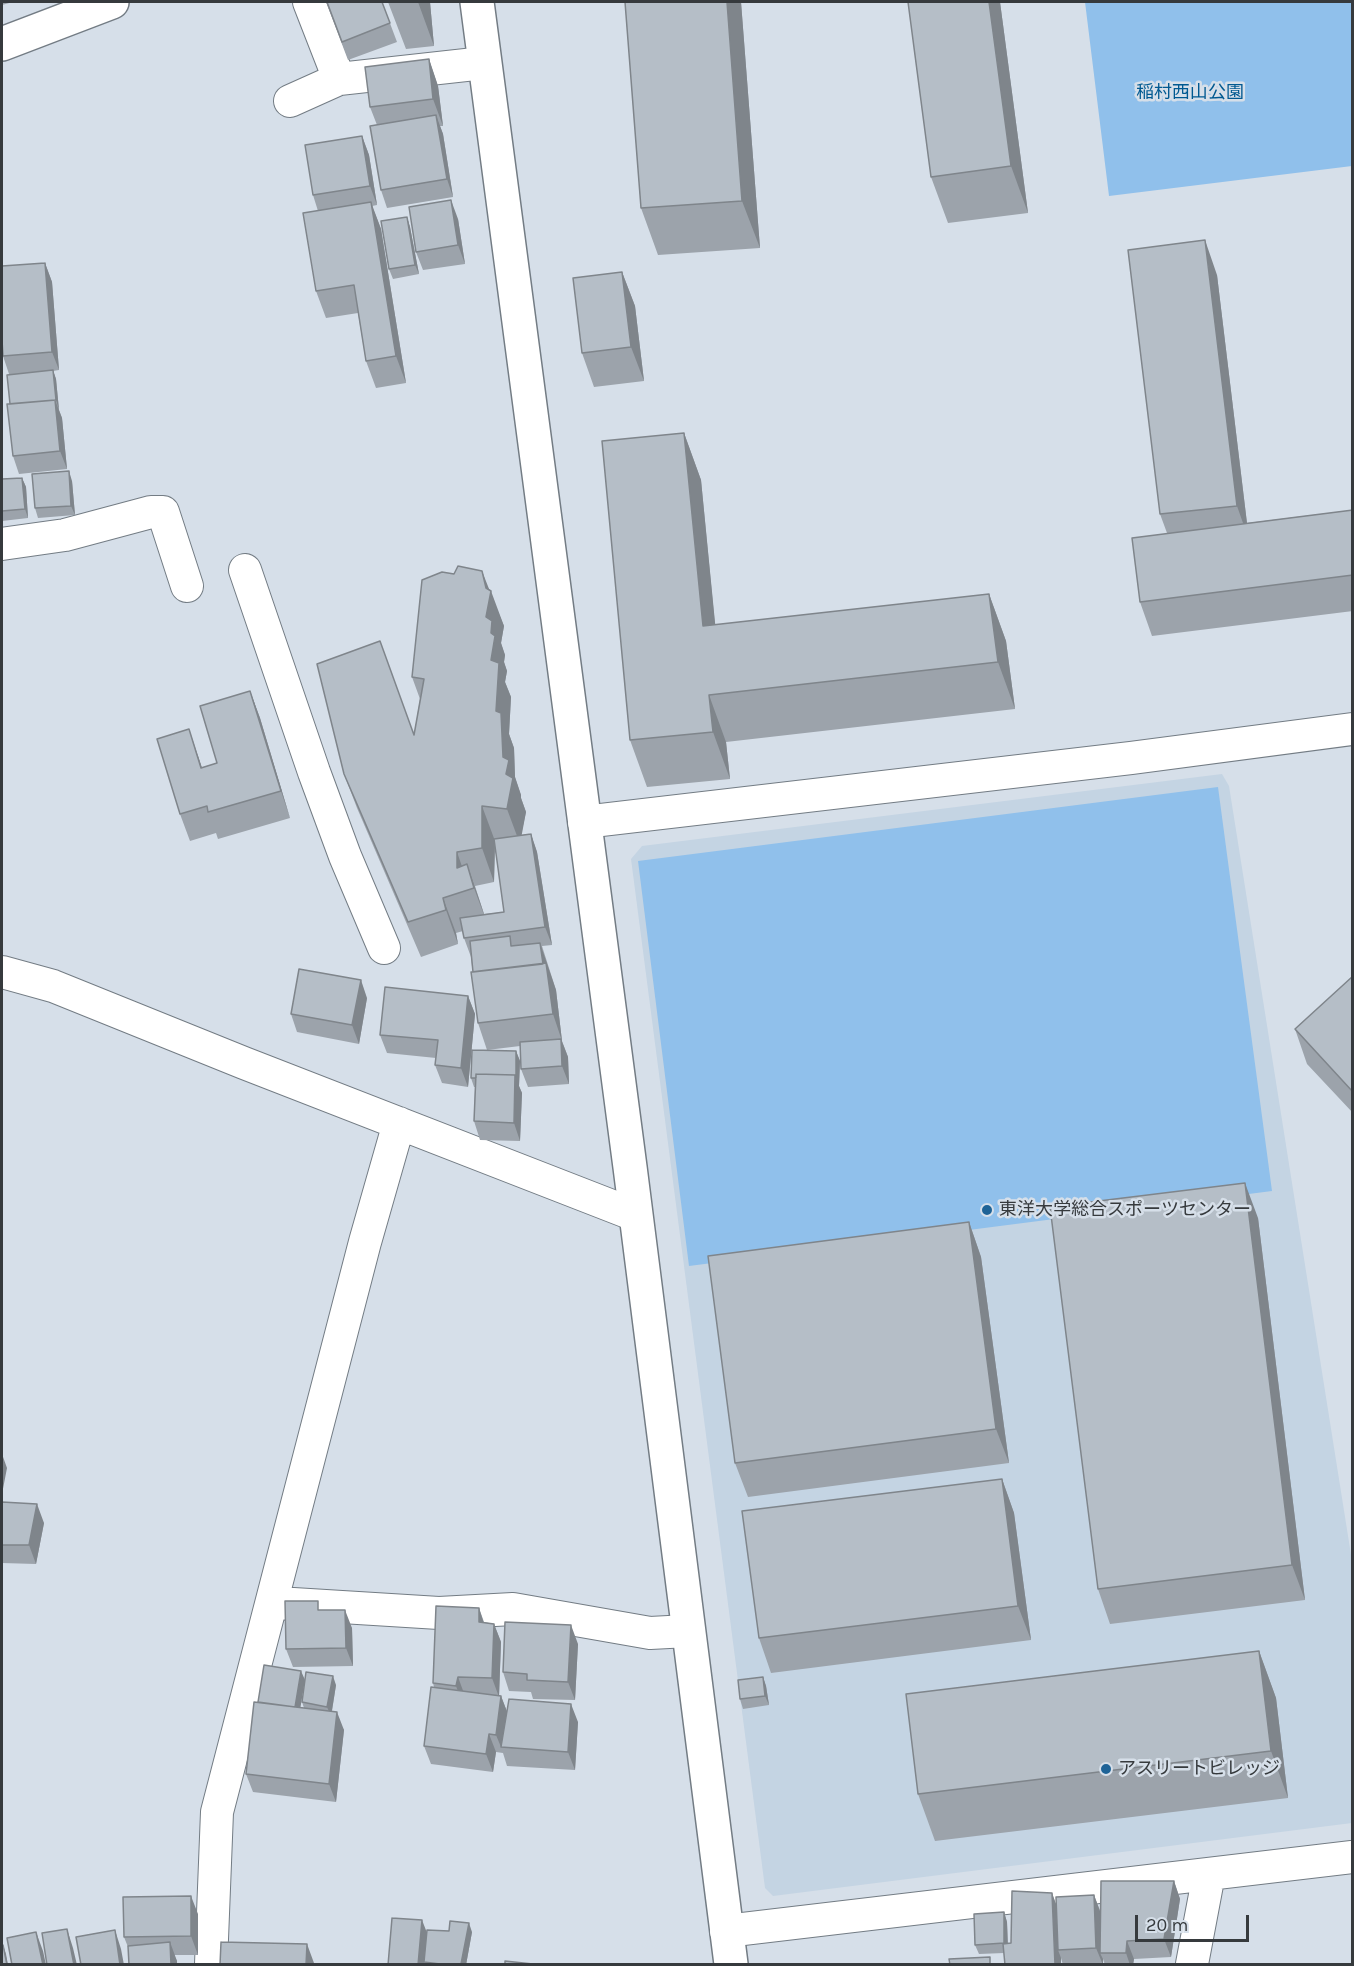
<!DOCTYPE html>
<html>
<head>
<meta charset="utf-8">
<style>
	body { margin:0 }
	#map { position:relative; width:1354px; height:1966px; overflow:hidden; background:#d6dfe9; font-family:Karla,sans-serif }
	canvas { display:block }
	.frame { position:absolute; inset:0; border:3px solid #363a3d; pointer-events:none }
	.scale { position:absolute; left:1135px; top:1915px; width:114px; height:27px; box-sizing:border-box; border:3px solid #363a3d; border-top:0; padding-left:8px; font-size:18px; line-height:21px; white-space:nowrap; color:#363a3d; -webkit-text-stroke:4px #d6dfe9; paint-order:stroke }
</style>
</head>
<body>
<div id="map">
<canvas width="1354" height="1966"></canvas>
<div class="frame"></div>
<div class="scale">20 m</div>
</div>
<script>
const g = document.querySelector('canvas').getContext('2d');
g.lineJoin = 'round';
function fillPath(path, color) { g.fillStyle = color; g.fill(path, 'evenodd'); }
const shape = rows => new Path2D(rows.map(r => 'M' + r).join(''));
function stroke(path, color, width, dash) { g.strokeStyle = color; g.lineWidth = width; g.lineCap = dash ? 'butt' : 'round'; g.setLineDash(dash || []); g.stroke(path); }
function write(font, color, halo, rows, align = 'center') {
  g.font = font + ' Karla,"Noto Sans JP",sans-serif'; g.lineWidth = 5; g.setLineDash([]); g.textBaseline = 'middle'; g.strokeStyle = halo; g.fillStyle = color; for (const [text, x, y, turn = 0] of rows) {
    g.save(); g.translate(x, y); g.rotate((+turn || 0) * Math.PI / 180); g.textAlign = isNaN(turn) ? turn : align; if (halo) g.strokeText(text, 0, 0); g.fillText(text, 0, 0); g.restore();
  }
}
const built = shape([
	[1222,774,1229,786,1352,1561,1352,1823,773,1896,765,1888,631,859,642,846]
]);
const green = shape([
	[1085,2,1352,2,1352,166,1109,196],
	[1218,787,1272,1191,689,1266,638,861]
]);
const minor = shape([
	[309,2,339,79],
	[290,101,339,79,484,63],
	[2,544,65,535,151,512,163,512,187,586],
	[245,570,314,772,345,856,384,948],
	[584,822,1131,758,1352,729],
	[2,972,53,986,244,1063,635,1215],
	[277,1603,439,1613,513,1609,650,1633,688,1631],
	[726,1931,1352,1857],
	[211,1964,217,1812,365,1242,399,1123],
	[1192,1964,1209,1874]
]);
const tertiary = shape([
	[477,2,630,1167,731,1964],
	[2,44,112,2]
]);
const wall = shape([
	[2,2,13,2,2,5],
	[326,2,382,2,397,42,348,60],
	[388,2,430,2,434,46,406,49],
	[625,2,741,2,760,248,658,255,641,208],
	[908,2,1000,2,1028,213,948,223,931,177],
	[429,59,438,86,443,126,440,126,443,134,453,197,387,208,381,190,377,125,370,107],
	[362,136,369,155,377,205,372,206,381,229,406,383,376,388,366,361,358,313,326,318,316,291,318,211,313,195],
	[407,217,410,227,419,274,393,279,389,269],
	[458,219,465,264,423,270,416,252],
	[45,263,52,282,59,370,53,371,56,379,59,410,62,418,67,469,19,474,13,456,10,404,9,374,3,356],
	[622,272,635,306,644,381,594,387,582,353],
	[1217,275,1247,523,1353,510,1353,611,1152,636,1140,602,1167,533,1160,514],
	[684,433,701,480,715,625,989,594,1006,641,1015,709,726,742,730,779,647,787,630,740],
	[22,478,26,487,28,518,2,521,2,479],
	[72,481,75,515,38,518,35,508],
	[489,590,504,626,501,643,505,655,504,662,507,671,505,682,511,697,509,734,514,748,515,777,521,795,521,798,526,812,521,835,531,834,537,852,552,945,542,946,556,990,562,1041,568,1057,569,1084,528,1087,521,1069,520,1046,487,1050,478,1023,471,957,464,938,463,931,456,933,458,944,421,957,357,808,344,774,414,735,420,699,412,677],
	[495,847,504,912,484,914,475,886,494,882],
	[250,691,260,718,290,818,218,839,216,833,190,841,180,814,198,756,202,768,217,763],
	[1353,976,1353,1113,1307,1064,1295,1029],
	[468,996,475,1014,468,1087,442,1083,435,1065,436,1058,387,1053,380,1035],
	[367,998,359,1044,297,1032,291,1014],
	[516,1051,520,1061,519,1086,522,1093,520,1141,480,1140,474,1121,475,1087,474,1087,471,1078],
	[1258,1218,1305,1600,1110,1624,1098,1589],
	[969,1222,981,1257,1009,1463,748,1497,735,1463],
	[1002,1479,1014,1513,1031,1640,771,1673,759,1638],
	[2,1502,44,1523,36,1564,2,1563],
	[479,1608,484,1622,494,1624,501,1642,499,1696,501,1696,507,1712,578,1722,575,1770,507,1766,503,1753,496,1752,493,1772,431,1764,424,1746,434,1687,433,1683],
	[321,1610,352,1628,353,1666,293,1667,286,1649],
	[578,1644,575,1700,533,1699,531,1692,509,1691,503,1672],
	[1259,1651,1276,1698,1288,1798,935,1841,918,1794],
	[763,1677,766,1686,769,1705,743,1709,740,1699],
	[336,1685,332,1711,344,1730,336,1802,253,1792,246,1774,300,1707,304,1708,302,1702],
	[1174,1881,1180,1899,1171,1957,1134,1959,1133,1965,1105,1965,1103,1959,1103,1965,1063,1965,1061,1958,1004,1953,979,1954,975,1945,1004,1912,1007,1922,1008,1944,1011,1943,1052,1893,1056,1905,1094,1895,1101,1913],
	[198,1914,198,1955,174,1955,177,1961,128,1947,124,1937],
	[472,1932,466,1965,388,1965,427,1933]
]);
const shadedWall = shape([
	[418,2,430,2,434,46],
	[727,2,741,2,760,248,742,201],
	[989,2,1000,2,1028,213,1011,166],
	[429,59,438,86,443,126,433,99],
	[436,115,443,134,453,197,447,179],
	[362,136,369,155,377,205,370,186],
	[451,200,458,219,465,264,458,245],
	[371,202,381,229,406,383,396,356],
	[407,217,410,227,419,274,415,265],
	[1205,240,1217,275,1249,540,1237,506],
	[45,263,52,282,59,370,52,352],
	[622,272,635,306,644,381,631,347],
	[53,370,56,379,59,410,56,400],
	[55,400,62,418,67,469,60,451],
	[684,433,701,480,720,673,703,626],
	[2,452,3,456,3,479,2,474],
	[69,471,72,481,75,515,71,506],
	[22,478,26,487,28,518,25,509],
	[482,571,491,594,491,591,504,626,501,643,505,655,504,662,507,671,505,682,511,697,509,734,514,748,515,777,521,795,521,798,526,812,520,844,507,809,506,774,496,711,491,660,491,633,486,617,486,588],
	[989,594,1006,641,1015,709,998,662],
	[250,691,260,718,290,818,281,791],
	[709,695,726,742,730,779,713,732],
	[189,729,211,795,201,768],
	[482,806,495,841,494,882,482,848],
	[531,834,537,852,552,945,545,927],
	[457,852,469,887,457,868],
	[467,864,479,899,487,923,474,888],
	[443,898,456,933,458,944,446,910],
	[540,943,556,990,562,1041,553,1014,543,967],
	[361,980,367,998,359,1044,352,1025],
	[468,996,475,1014,468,1087,461,1068],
	[561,1039,568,1057,569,1084,562,1066],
	[516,1051,520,1061,519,1086,522,1093,520,1141,514,1123],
	[1245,1183,1258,1218,1305,1600,1292,1565],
	[969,1222,981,1257,1009,1463,996,1429],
	[2,1454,7,1468,2,1494],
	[1002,1479,1014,1513,1031,1640,1018,1606],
	[37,1504,44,1523,36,1564,29,1545],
	[479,1608,485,1627,479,1622],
	[345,1610,352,1628,353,1666,346,1648],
	[494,1624,501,1642,499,1697,492,1678],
	[571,1625,578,1644,575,1700,568,1682],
	[1259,1651,1276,1698,1288,1798,1271,1751],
	[301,1671,305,1680,298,1722,294,1712],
	[333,1676,336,1685,331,1716,327,1707],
	[458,1677,465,1696,463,1705,456,1686],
	[763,1677,766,1686,769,1705,765,1696],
	[501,1696,508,1714,501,1747,496,1735],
	[571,1704,578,1722,575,1770,568,1752],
	[337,1712,344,1730,336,1802,329,1784],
	[489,1734,496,1752,493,1772,486,1754],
	[1174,1881,1180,1899,1171,1957,1164,1939],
	[1052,1893,1059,1912,1058,1950,1061,1958,1061,1965,1055,1965],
	[1094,1895,1101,1914,1100,1953,1103,1959,1103,1965,1096,1948],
	[191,1896,198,1914,198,1955,191,1936],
	[1004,1912,1007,1922,1008,1953,1004,1943],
	[422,1920,429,1938,424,1962,425,1965,418,1965],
	[469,1923,472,1932,466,1965,461,1965],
	[67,1929,73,1948,77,1965,74,1965],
	[115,1930,121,1949,124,1965,120,1965],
	[36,1932,43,1951,46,1965,43,1965],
	[1127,1941,1134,1959,1133,1965,1130,1965,1126,1953],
	[170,1942,177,1961,177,1965,171,1965],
	[307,1944,314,1963,314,1965,306,1965],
	[3,1945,6,1954,8,1965,7,1965]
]);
const building = shape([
	[327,2,382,2,390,23,342,42,327,2],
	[625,2,727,2,742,201,641,208,625,2],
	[908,2,989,2,1011,166,931,177,908,2],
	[429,59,433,99,370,107,365,67,429,59],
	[436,115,447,179,381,190,370,126,436,115],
	[362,136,370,186,313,195,305,145,362,136],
	[451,200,458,245,416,252,409,207,451,200],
	[371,202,396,356,366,361,354,285,316,291,303,213,371,202],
	[407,217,415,265,389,269,381,221,407,217],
	[1205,240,1237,506,1160,514,1128,250,1205,240],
	[45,263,52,352,3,356,2,340,2,266,45,263],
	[622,272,631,347,582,353,573,278,622,272],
	[53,370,56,400,10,404,7,375,53,370],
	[55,400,60,451,13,456,7,404,55,400],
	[684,433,703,626,989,594,998,662,709,695,713,732,630,740,602,441,684,433],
	[69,471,71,506,35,508,32,474,69,471],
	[22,478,25,509,2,511,2,479,22,478],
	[1353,510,1353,575,1140,602,1132,538,1353,510],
	[458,566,482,571,486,588,491,591,486,617,492,621,491,633,495,636,491,660,499,663,496,711,501,713,503,757,509,760,506,774,513,778,507,809,482,806,482,848,457,852,457,868,467,864,474,888,443,898,446,910,408,922,344,774,317,664,380,641,414,735,424,679,412,677,422,580,442,572,454,574,458,566],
	[250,691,281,791,208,812,207,806,180,814,157,739,189,729,201,768,217,763,200,706,250,691],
	[531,834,545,927,464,938,460,918,504,912,494,839,531,834],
	[510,936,511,946,540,943,543,964,473,972,470,941,510,936],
	[546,963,553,1014,478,1023,471,972,546,963],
	[299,969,361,980,352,1025,291,1014,299,969],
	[1353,976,1353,1092,1295,1029,1353,976],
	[385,987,468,996,461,1068,435,1065,438,1040,380,1035,385,987],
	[561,1039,562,1066,521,1069,520,1042,561,1039],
	[472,1050,516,1051,516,1077,515,1075,476,1074,476,1078,471,1078,472,1050],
	[476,1074,515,1075,514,1123,474,1121,476,1074],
	[1245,1183,1292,1565,1098,1589,1050,1207,1245,1183],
	[969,1222,996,1429,735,1463,708,1256,969,1222],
	[1002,1479,1018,1606,759,1638,742,1511,1002,1479],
	[2,1502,37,1504,29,1545,2,1545,2,1502],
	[285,1601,318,1601,318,1610,345,1610,346,1648,286,1649,285,1601],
	[436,1606,479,1608,479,1622,494,1624,492,1678,458,1677,456,1686,433,1683,436,1606],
	[505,1622,571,1625,568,1682,527,1680,527,1674,503,1672,505,1622],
	[1259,1651,1271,1751,918,1794,906,1694,1259,1651],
	[264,1665,301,1671,295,1707,258,1702,264,1665],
	[306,1672,333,1676,327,1707,302,1702,306,1672],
	[763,1677,765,1696,740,1699,738,1680,763,1677],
	[431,1687,501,1696,496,1735,489,1734,486,1754,424,1746,431,1687],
	[509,1699,571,1704,568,1752,501,1747,509,1699],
	[254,1702,337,1712,329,1784,246,1774,254,1702],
	[1101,1881,1174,1881,1164,1939,1127,1941,1126,1953,1100,1953,1101,1881],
	[1012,1891,1052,1893,1055,1965,1005,1965,1003,1944,1011,1943,1012,1891],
	[1094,1895,1096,1948,1058,1950,1056,1897,1094,1895],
	[191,1896,191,1936,124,1937,123,1897,191,1896],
	[1004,1912,1004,1943,975,1945,974,1914,1004,1912],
	[392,1918,422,1920,418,1965,388,1965,392,1918],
	[450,1921,469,1923,461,1964,448,1965,424,1962,427,1930,449,1931,450,1921],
	[67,1929,74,1965,47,1965,42,1933,67,1929],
	[115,1930,120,1965,81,1965,76,1937,115,1930],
	[36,1932,43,1965,12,1965,7,1938,36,1932],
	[170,1942,171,1965,129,1965,128,1946,170,1942],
	[221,1942,307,1944,306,1965,220,1965,221,1942],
	[2,1945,3,1945,7,1965,2,1965,2,1945],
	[990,1957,990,1965,950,1965,949,1959,990,1957],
	[505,1961,542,1965,505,1965,505,1961]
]);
const markers = [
	[987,1210,6,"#1e6397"],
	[1106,1769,6,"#1e6397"]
];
const parkNames = [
	["稲村西山公園",1190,93]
];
const poiNames = [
	["東洋大学総合スポーツセンター",999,1210],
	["アスリートビレッジ",1118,1769]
];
fillPath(built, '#c4d4e3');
fillPath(green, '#90c0eb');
stroke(minor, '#737c84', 34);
stroke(tertiary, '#737c84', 36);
stroke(minor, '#fff', 32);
stroke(tertiary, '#fff', 33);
fillPath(wall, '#9ca3ab');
fillPath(shadedWall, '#7f858b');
fillPath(building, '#b5bec7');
stroke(building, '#7f858b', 1.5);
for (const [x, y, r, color] of markers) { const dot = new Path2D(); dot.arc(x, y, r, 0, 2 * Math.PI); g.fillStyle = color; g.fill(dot); stroke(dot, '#d6dfe9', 2); }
write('18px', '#005991', '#d6dfe9', parkNames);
write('18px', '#363a3d', '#d6dfe9', poiNames, 'left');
</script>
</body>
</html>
